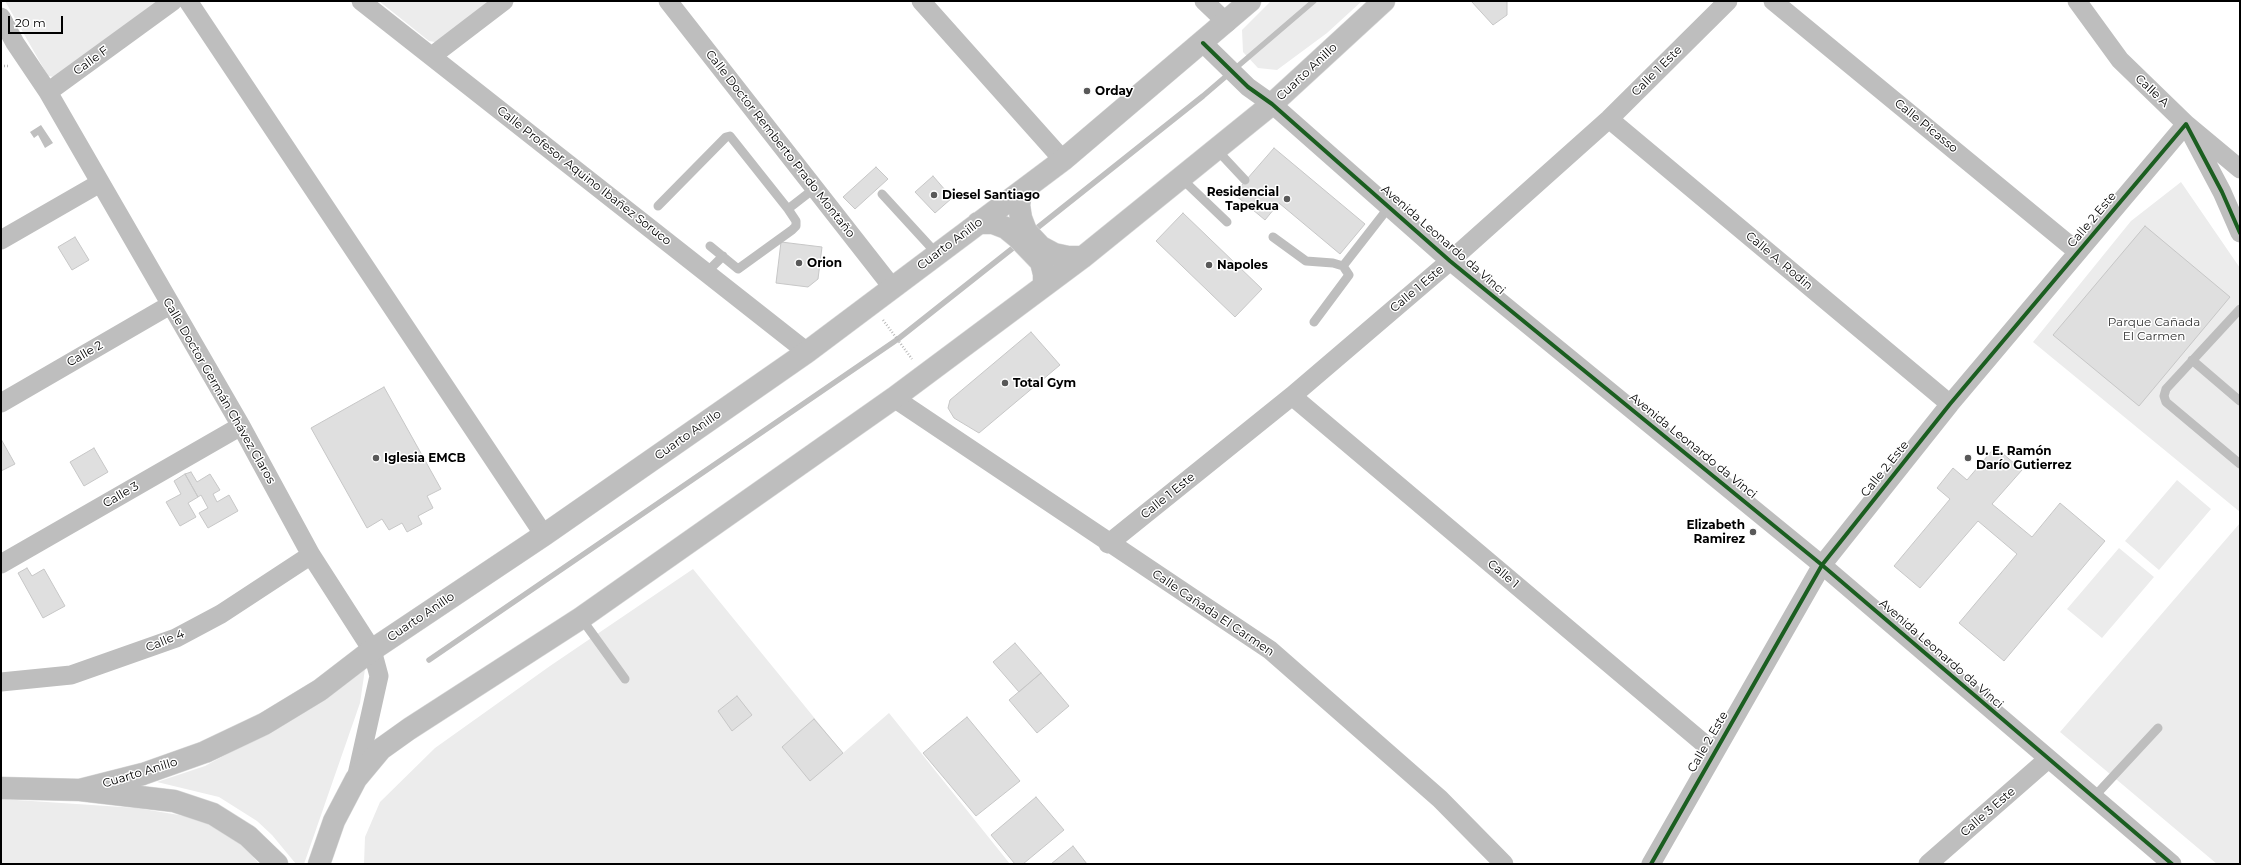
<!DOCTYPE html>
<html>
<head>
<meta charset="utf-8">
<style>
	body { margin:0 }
	#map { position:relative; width:2241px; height:865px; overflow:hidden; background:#fff; font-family:Montserrat,sans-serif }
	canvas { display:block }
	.frame { position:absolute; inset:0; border:2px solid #000; pointer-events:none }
	.scale { position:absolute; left:8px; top:16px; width:55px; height:18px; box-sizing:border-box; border:2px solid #000; border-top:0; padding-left:5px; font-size:12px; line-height:14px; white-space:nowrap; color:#000; -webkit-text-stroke:3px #fff; paint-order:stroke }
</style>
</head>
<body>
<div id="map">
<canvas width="2241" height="865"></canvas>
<div class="frame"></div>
<div class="scale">20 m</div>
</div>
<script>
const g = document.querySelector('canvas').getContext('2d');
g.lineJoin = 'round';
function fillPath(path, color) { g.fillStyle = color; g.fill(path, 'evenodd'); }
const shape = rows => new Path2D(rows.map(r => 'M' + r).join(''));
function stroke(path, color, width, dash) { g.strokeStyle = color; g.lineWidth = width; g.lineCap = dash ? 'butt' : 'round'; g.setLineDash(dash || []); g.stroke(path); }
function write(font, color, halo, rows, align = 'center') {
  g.font = font + ' Montserrat,sans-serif'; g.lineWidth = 3; g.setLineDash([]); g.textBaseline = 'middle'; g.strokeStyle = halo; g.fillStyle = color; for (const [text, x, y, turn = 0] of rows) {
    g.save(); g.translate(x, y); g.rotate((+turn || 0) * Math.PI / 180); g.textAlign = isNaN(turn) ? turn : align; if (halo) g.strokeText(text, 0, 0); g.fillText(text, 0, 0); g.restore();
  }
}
const green = shape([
	[5,1,160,1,54,77,48,76],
	[379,1,493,1,446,39,435,42,429,41],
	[1271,1,1362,1,1327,33,1277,70,1258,68,1243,52,1242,30],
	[2181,182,2240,268,2240,512,2033,342,2131,221],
	[2177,480,2211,509,2159,570,2125,541],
	[2240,523,2240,864,2217,864,2060,732],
	[2119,548,2154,577,2102,638,2067,609],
	[693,569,843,753,889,713,1010,864,364,864,365,837,380,802,435,748,550,666],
	[365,669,360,703,304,864,296,864,272,835,257,821,219,797,157,782,205,766,258,737],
	[1,799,137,808,197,818,243,844,259,864,1,864]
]);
const water = shape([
	[41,125,53,143,45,148,38,135,34,138,30,132]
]);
const stream = shape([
	[1032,232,1203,96,1314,1],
	[429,660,898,339,1018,244]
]);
const building = shape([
	[1471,1,1507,1,1507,15,1493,25,1471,1],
	[1274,148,1365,224,1340,254,1279,203,1265,220,1234,194,1274,148],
	[876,167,888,179,855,209,843,197,876,167],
	[933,176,952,198,935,213,915,192,933,176],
	[1183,213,1262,289,1235,317,1156,241,1183,213],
	[2145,226,2230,297,2139,406,2053,335,2145,226],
	[75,237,89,260,72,270,58,247,75,237],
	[781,242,822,247,818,279,808,287,776,283,781,242],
	[1031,332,1060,365,979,433,954,418,948,408,950,400,1031,332],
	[384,387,441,489,427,496,433,508,418,516,422,524,407,532,402,523,389,530,382,519,367,528,311,428,384,387],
	[1,439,15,464,1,471,1,439],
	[1995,447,2022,470,1992,504,2032,537,2060,503,2105,541,2004,661,1959,623,2017,554,1978,521,1920,588,1894,566,1950,499,1937,488,1953,468,1967,480,1995,447],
	[94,448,108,472,84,486,70,462,94,448],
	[191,472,197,482,210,474,220,490,213,494,217,502,229,495,238,511,208,528,199,513,208,508,201,495,198,497,185,474,191,472],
	[185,474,198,497,188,503,196,517,180,526,166,502,181,494,174,481,185,474],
	[27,568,32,576,44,569,65,606,43,618,18,573,27,568],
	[1015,643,1041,673,1019,692,993,662,1015,643],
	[1041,673,1069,706,1037,733,1009,700,1041,673],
	[737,696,752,715,732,731,718,711,737,696],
	[967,717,1020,781,976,816,923,753,967,717],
	[814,719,843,753,810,781,782,747,814,719],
	[1036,797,1064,830,1023,864,1015,864,991,835,1036,797],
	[1073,846,1087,864,1051,864,1073,846]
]);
const path = shape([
	[1,66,9,66],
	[883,320,912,359]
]);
const service = shape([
	[1216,149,1245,180],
	[1181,178,1227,222],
	[882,194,937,254],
	[658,206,726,137,730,136,788,209],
	[1273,237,1306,261,1333,263,1343,266,1349,275,1314,322],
	[710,246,738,269,792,230,796,226,796,221,788,209,815,188],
	[1343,266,1389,207],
	[706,273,723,256],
	[2240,309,2166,389,2164,396,2166,402,2240,464],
	[2192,360,2240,401],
	[581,618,625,679],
	[2093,798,2158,728]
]);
const minor = shape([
	[188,1,544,535],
	[361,1,807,352],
	[668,1,892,287],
	[921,1,1063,160],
	[1204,1,1227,23],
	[1773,1,2078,252],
	[2077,1,2120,60,2186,124,2240,169],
	[1,17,15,43,48,92,241,426,311,555,372,650,379,676,356,779],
	[1203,43,1248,87,1272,104,1450,261,1822,565,2172,864],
	[432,56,504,1],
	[48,92,173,1],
	[1609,119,1950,404],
	[1,240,100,183],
	[1292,396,1714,752],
	[894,398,1270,650,1440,799,1504,864],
	[1,403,170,305],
	[1108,544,1292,396,1450,261,1609,119,1728,1],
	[1,564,241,426],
	[1,682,71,675,176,638,221,614,311,555],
	[1651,864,1822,565,1950,404,2186,124,2222,192,2240,233],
	[1928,864,2048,759]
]);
const trunk = shape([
	[1021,192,1019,205,1021,218,1026,231,1041,247,1054,254,1068,257,1083,257],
	[978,223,993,223,1006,228,1017,237,1041,262,1044,274,1044,286],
	[1,788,80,790,174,801,213,814,248,836,277,864],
	[80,790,143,774,205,752,264,724,320,690,372,650,544,535,807,352,1063,160,1250,1],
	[319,864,334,821,356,779,381,749,409,729,581,618,894,398,1083,257,1272,104,1384,1]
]);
const cycleway = shape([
	[1203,43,1248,87,1272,104,1450,261,1822,565,2172,864],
	[1651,864,1822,565,1950,404,2186,124,2222,192,2240,233]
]);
const markers = [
	[1087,91,4,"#595959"],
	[934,195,4,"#595959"],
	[1287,199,4,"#595959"],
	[799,263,4,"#595959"],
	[1209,265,4,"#595959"],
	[1005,383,4,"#595959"],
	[376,458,4,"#595959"],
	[1968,458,4,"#595959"],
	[1753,532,4,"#595959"]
];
const streetNames = [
	["Calle F",91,61,-36],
	["Calle 1 Este",1657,71,-45],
	["Cuarto Anillo",1307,72,-43],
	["Calle A",2152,91,43],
	["Calle Picasso",1926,126,39],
	["Calle Doctor Remberto Prado Montaño",780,144,52],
	["Calle Profesor Aquino Ibañez Soruco",584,176,38],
	["Calle 2 Este",2092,220,-50],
	["Avenida Leonardo da Vinci",1443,240,41],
	["Cuarto Anillo",950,244,-37],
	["Calle A. Rodin",1779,261,40],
	["Calle 1 Este",1417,289,-40],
	["Calle 2",85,354,-30],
	["Calle Doctor Germán Chávez Claros",219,391,60],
	["Cuarto Anillo",688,435,-35],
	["Avenida Leonardo da Vinci",1693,446,39],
	["Calle 2 Este",1885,469,-51],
	["Calle 3",121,495,-30],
	["Calle 1 Este",1168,496,-39],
	["Calle 1",1503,574,40],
	["Calle Cañada El Carmen",1213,613,34],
	["Cuarto Anillo",421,617,-34],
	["Calle 4",165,641,-22],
	["Avenida Leonardo da Vinci",1941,654,41],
	["Calle 2 Este",1708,742,-60],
	["Cuarto Anillo",140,773,-17],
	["Calle 3 Este",1988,812,-41]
];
const poiNames = [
	["Orday",1095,91],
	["Residencial",1279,192,"right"],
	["Tapekua",1279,206,"right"],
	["Diesel Santiago",942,195],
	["Orion",807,263],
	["Napoles",1217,265],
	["Total Gym",1013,383],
	["U. E. Ramón",1976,451],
	["Darío Gutierrez",1976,465],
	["Iglesia EMCB",384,458],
	["Elizabeth",1745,525,"right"],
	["Ramirez",1745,539,"right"]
];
const parkNames = [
	["Parque Cañada",2154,322],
	["El Carmen",2154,336]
];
fillPath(green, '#ececec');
fillPath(water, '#bfbfbf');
stroke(stream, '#bfbfbf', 5.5);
fillPath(building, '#dfdfdf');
stroke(building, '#c7c7c7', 1);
stroke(trunk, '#dbdbdb', 23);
stroke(path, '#b9b9b9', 2.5, [1, 2]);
stroke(service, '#bebebe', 9);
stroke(minor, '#bebebe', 19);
stroke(trunk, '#bebebe', 22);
stroke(cycleway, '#1b5e20', 4);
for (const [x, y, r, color] of markers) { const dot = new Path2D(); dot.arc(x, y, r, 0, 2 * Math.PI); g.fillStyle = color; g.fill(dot); stroke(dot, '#fff', 1.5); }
write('12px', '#000', '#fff', streetNames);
write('bold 12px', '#000', '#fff', poiNames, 'left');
write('12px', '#333', '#fff', parkNames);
</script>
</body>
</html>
